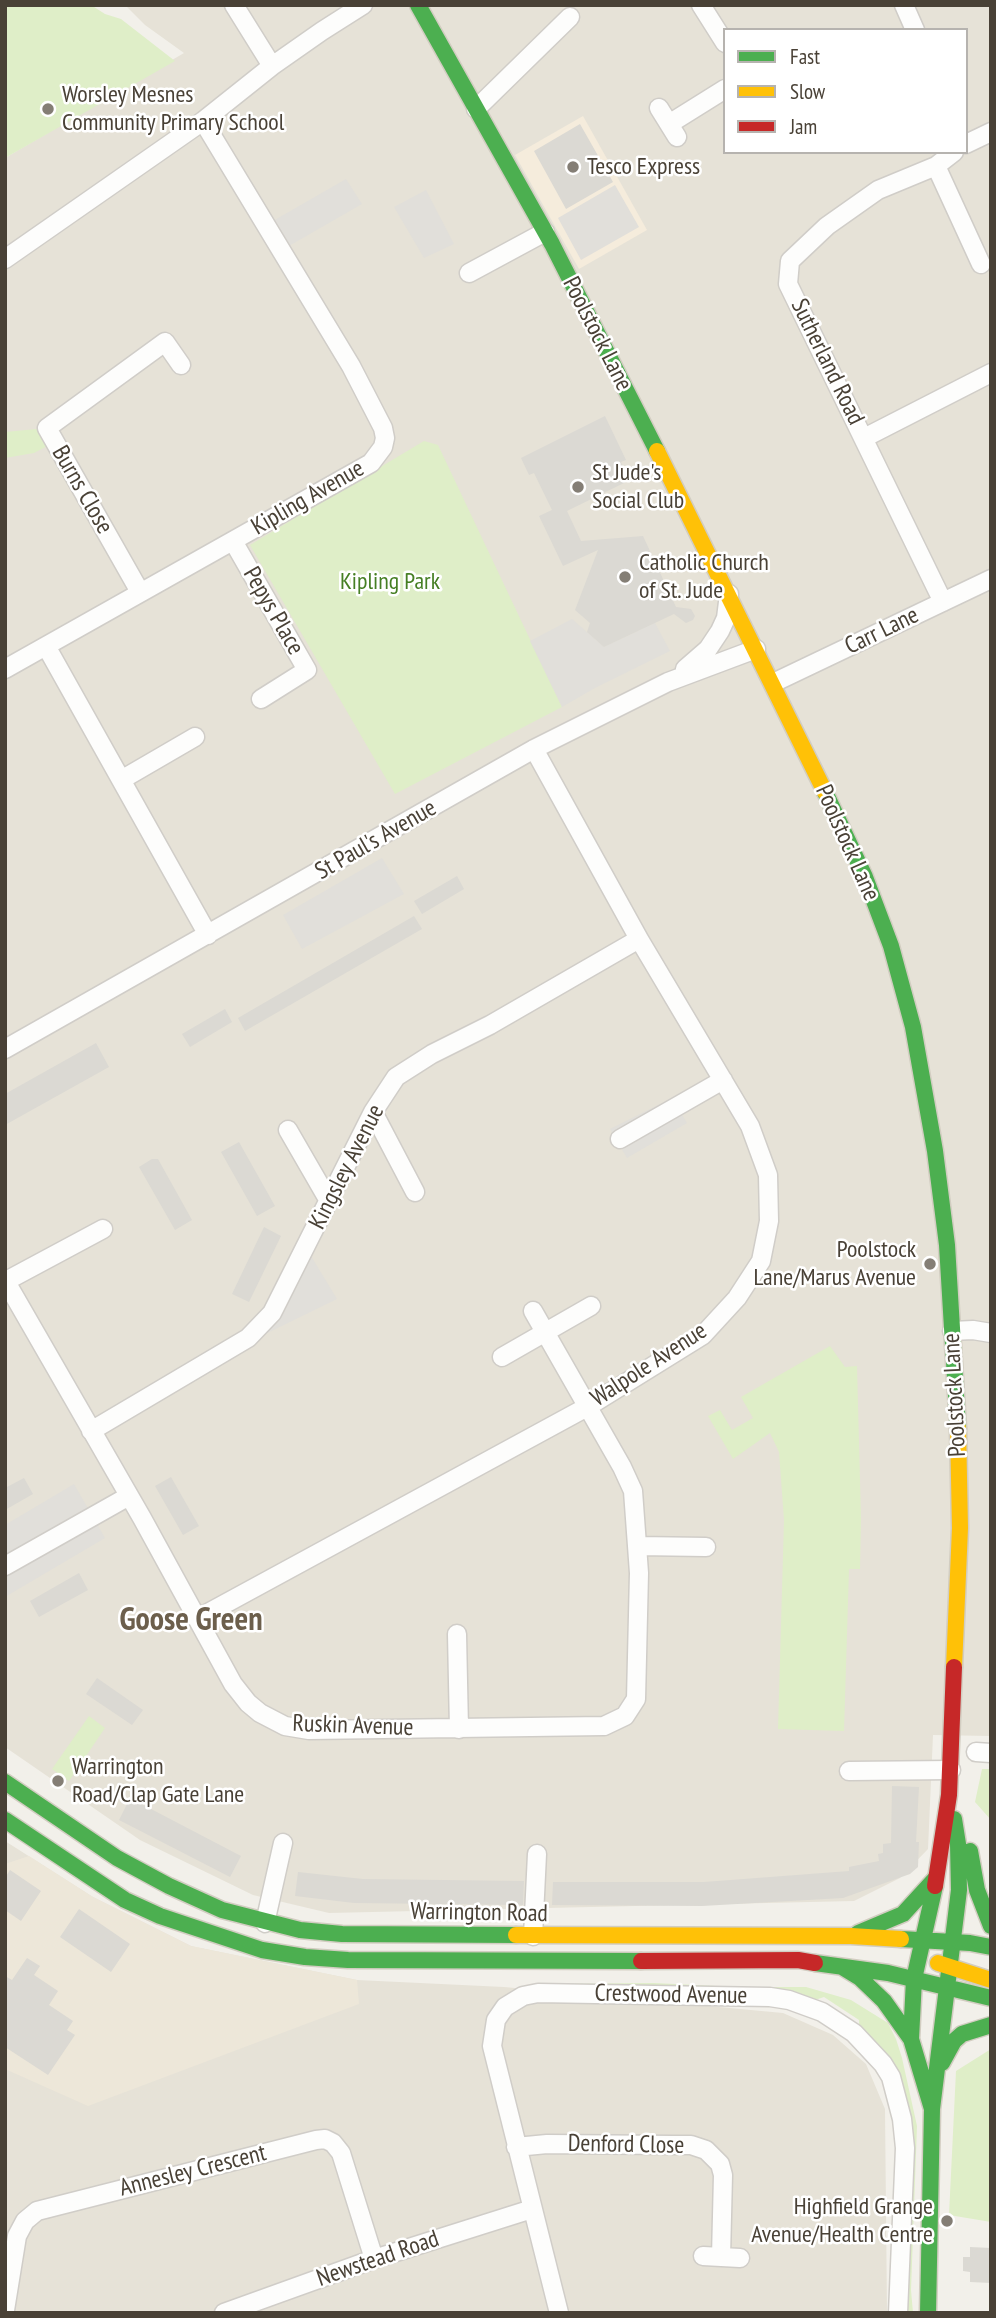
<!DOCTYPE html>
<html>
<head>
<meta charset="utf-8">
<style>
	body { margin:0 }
	#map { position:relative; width:996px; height:2318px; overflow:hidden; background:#f2f0ea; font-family:"PT Sans Narrow",sans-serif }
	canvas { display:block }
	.frame { position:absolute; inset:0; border:7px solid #494136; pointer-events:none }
	.legend { position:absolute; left:723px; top:28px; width:245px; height:126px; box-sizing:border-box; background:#fff; border:2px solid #b6b3af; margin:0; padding:9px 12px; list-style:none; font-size:21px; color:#494136 }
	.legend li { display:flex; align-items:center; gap:14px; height:35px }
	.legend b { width:35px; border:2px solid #b6b3af }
</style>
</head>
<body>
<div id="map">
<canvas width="996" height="2318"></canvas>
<div class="frame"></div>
<ul class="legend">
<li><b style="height:9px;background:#4caf50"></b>Fast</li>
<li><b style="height:9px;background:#ffc107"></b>Slow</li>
<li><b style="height:9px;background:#c62828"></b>Jam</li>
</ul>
</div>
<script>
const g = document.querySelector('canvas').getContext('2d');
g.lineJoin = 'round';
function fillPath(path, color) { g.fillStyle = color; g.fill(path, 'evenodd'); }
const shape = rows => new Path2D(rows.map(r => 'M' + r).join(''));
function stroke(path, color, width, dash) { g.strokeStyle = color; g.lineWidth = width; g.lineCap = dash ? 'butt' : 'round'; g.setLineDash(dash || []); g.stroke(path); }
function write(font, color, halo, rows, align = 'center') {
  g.font = font + ' "PT Sans Narrow",sans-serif'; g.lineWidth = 5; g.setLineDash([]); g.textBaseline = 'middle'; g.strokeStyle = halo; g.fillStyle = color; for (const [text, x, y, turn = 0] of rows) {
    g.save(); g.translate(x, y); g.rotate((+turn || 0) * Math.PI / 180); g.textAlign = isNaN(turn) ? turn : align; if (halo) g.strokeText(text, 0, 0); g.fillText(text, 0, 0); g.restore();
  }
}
const residential = shape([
	[125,5,991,5,991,1736,933,1735,928,1849,900,1878,854,1901,329,1913,253,1895,140,1840,5,1747,5,158,184,53,145,25],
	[725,30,966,30,966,152,725,152],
	[5,1841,93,1897,191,1946,357,1980,504,1987,783,2013,833,2035,866,2064,885,2109,887,2313,5,2313]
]);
const commercial = shape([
	[583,116,647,230,579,269,515,155]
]);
const education = shape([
	[29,1856,93,1897,191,1946,357,1980,359,2004,88,2106,5,2069,5,1864]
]);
const green = shape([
	[5,5,91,5,105,14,121,19,175,61,5,158],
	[47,428,55,442,34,453,5,458,5,432],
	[424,441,438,445,562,707,395,794,250,545],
	[830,1346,845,1367,857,1366,861,1519,860,1569,849,1569,844,1731,778,1729,784,1520,779,1452,770,1433,733,1459,708,1416,720,1410,732,1430,753,1418,741,1397],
	[89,1716,105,1728,69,1781,52,1769],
	[982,1769,991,1769,991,1820,975,1802],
	[654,1983,737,1987,806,1987,851,2000,888,2023,896,2039,902,2058,917,2126,911,2290,913,2313,905,2313,909,2126,859,2029,859,2020,824,1997,815,2000,795,1995,530,1987,530,1984],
	[991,2049,991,2222,949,2215,956,2071]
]);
const parking = shape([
	[346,179,362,204,282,250,266,225],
	[615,185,639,227,581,260,558,218],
	[426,190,454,244,424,258,394,207],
	[572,619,604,647,655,623,670,651,595,688,562,707,530,641],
	[382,858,404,894,302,949,283,915],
	[672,1098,687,1123,627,1158,610,1129],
	[308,1251,337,1299,247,1343],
	[74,1484,105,1538,5,1597,5,1525]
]);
const building = shape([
	[580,124,613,182,566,209,534,151],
	[605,416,626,460,621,462,624,468,620,470,626,482,567,511,581,541,643,536,676,607,691,609,695,616,693,620,686,623,674,614,604,647,587,632,590,623,575,610,598,550,563,566,539,516,552,510,534,473,529,475,521,458],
	[457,876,464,889,422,914,414,901],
	[414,916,422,929,245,1031,238,1018],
	[225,1009,232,1022,190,1047,182,1034],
	[96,1043,109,1067,5,1125,5,1094],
	[239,1142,275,1206,257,1216,221,1152],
	[152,1159,158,1159,192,1220,175,1230,139,1167],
	[264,1227,281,1236,249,1302,232,1294],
	[171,1477,199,1526,183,1535,155,1486],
	[24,1478,33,1494,5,1510,5,1488],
	[79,1573,88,1590,39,1617,30,1601],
	[97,1678,143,1710,132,1725,86,1694],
	[892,1786,919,1787,916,1842,919,1842,918,1867,910,1874,843,1898,702,1906,552,1905,553,1882,704,1882,849,1871,849,1867,879,1861,878,1854,883,1853,883,1844,891,1843],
	[130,1798,241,1856,230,1877,119,1820],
	[10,1870,41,1891,21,1921,5,1910,5,1878],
	[298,1872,363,1879,524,1881,523,1905,354,1903,295,1896],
	[79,1909,130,1944,111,1972,60,1937],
	[27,1958,40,1966,34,1975,58,1991,49,2005,73,2021,67,2030,75,2035,48,2075,5,2047,5,1976,12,1980],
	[970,2247,991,2248,991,2283,970,2282,970,2272,963,2271,963,2257,970,2257]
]);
const street = shape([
	[234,5,272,66],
	[701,5,725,43],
	[904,5,915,30],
	[659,108,677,137],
	[476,109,570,17],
	[669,124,725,89],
	[966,144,991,132],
	[936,166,981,264],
	[5,259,203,121,272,66,322,31,363,5],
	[469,273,545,232],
	[864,438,991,373],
	[233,541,307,670,261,699],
	[140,592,47,428,165,342,181,365],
	[943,602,788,284,790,261,827,226,878,190,936,166,954,152],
	[46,646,208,935],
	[5,669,371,463,383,447,385,438,383,428,351,366,203,121],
	[685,669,708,649,720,631,726,618,729,594],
	[773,683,991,579],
	[121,780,195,737],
	[5,1049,534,749,668,682,756,649],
	[373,1112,415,1192],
	[288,1130,329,1201],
	[620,1139,723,1080],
	[5,1280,142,1518,233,1684,248,1703,260,1713,285,1726,309,1730,604,1726,625,1716,636,1699,639,1573,633,1491,622,1467,533,1311],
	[6,1281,103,1229],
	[952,1331,973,1330,991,1333],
	[502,1357,591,1306],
	[91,1431,248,1338,272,1313,373,1112,396,1077,432,1054,490,1025,639,939],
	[638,1546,706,1547],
	[5,1566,129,1496],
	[197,1619,587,1407,703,1335,737,1298,761,1261,769,1221,768,1175,750,1126,639,939,534,749],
	[457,1634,459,1729],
	[976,1752,991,1753],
	[849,1771,951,1770],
	[265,1923,283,1843],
	[533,1936,537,1854],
	[516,2147,547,2144,673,2145,691,2145,706,2150,720,2164,723,2175,721,2257],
	[703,2256,740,2258],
	[5,2310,17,2236,25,2221,37,2211,316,2140,325,2139,333,2143,341,2153,374,2259],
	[224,2313,374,2259,532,2209],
	[559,2313,492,2046,496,2020,505,2007,523,1996,538,1993,770,1997,789,2000,822,2012,854,2033,883,2064,891,2077,902,2119,905,2148,898,2313]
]);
const fast = shape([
	[418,5,552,244,657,451],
	[825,792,865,877,891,946,913,1027,935,1151,947,1245,958,1428],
	[5,1782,117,1858,169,1886,222,1910,300,1930,342,1934,516,1935],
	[5,1820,125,1900,160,1916,262,1950,305,1957,348,1960,641,1961],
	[970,1851,977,1890,991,1926],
	[858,1933,903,1914,935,1879],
	[901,1939,970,1943,991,1947],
	[815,1963,888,1973,991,1998],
	[842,1967,860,1978,884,2001,911,2039],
	[942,2063,954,2041,962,2034,991,2025],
	[932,2109,911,2039,914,1979,935,1886],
	[928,2313,932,2109,959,1890,958,1844,954,1819]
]);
const slow = shape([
	[657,451,825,792],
	[954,1667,960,1528,958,1428],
	[516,1935,851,1936,901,1939],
	[938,1963,991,1980]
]);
const jam = shape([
	[935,1886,949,1795,954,1667],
	[641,1961,798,1960,815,1963]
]);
const markers = [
	[48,109,7,"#847e75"],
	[573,167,7,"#847e75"],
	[578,487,7,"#847e75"],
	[625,577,7,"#847e75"],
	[930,1264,7,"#847e75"],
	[58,1781,7,"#847e75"],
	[947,2221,7,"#847e75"]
];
const poiNames = [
	["Worsley Mesnes",62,95],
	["Community Primary School",62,123],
	["Tesco Express",587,167],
	["St Jude's",592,473],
	["Social Club",592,501],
	["Catholic Church",639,563],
	["of St. Jude",639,591],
	["Poolstock",916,1250,"right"],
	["Lane/Marus Avenue",916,1278,"right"],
	["Warrington",72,1767],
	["Road/Clap Gate Lane",72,1795],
	["Highfield Grange",933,2207,"right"],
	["Avenue/Health Centre",933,2235,"right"]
];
const streetNames = [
	["Poolstock Lane",597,334,63],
	["Sutherland Road",827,362,64],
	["Burns Close",82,490,60],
	["Kipling Avenue",308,498,-30],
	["Pepys Place",273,611,60],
	["Carr Lane",882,631,-26],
	["St Paul's Avenue",376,840,-30],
	["Poolstock Lane",847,843,66],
	["Kingsley Avenue",347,1167,-63],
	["Walpole Avenue",649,1365,-33],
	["Poolstock Lane",955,1395,-93],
	["Ruskin Avenue",353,1726,2],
	["Warrington Road",479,1913,1],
	["Crestwood Avenue",671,1995,1],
	["Denford Close",626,2145,1],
	["Annesley Crescent",193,2171,-14],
	["Newstead Road",378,2259,-19]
];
const parkNames = [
	["Kipling Park",390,582]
];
const districtNames = [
	["Goose Green",191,1621]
];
fillPath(residential, '#e6e2d7');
fillPath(commercial, '#f5ecdc');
fillPath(education, '#ede7d9');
fillPath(green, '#dfeec8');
fillPath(parking, '#e1dfda');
fillPath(building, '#dbd9d3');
stroke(street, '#d0cdc8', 21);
stroke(fast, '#d2cdc1', 19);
stroke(slow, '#d2cdc1', 19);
stroke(jam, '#d2cdc1', 19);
stroke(street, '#fdfdfc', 18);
stroke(fast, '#4caf50', 16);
stroke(slow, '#ffc107', 16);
stroke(jam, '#c62828', 16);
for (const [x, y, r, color] of markers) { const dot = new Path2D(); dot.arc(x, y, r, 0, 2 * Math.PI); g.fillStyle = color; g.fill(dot); stroke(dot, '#fff', 2.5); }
write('24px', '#494136', '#fff', poiNames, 'left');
write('24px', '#494136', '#fff', streetNames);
write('24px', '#467f24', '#fff', parkNames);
write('bold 32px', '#6c5f4c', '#fff', districtNames);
</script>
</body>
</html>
